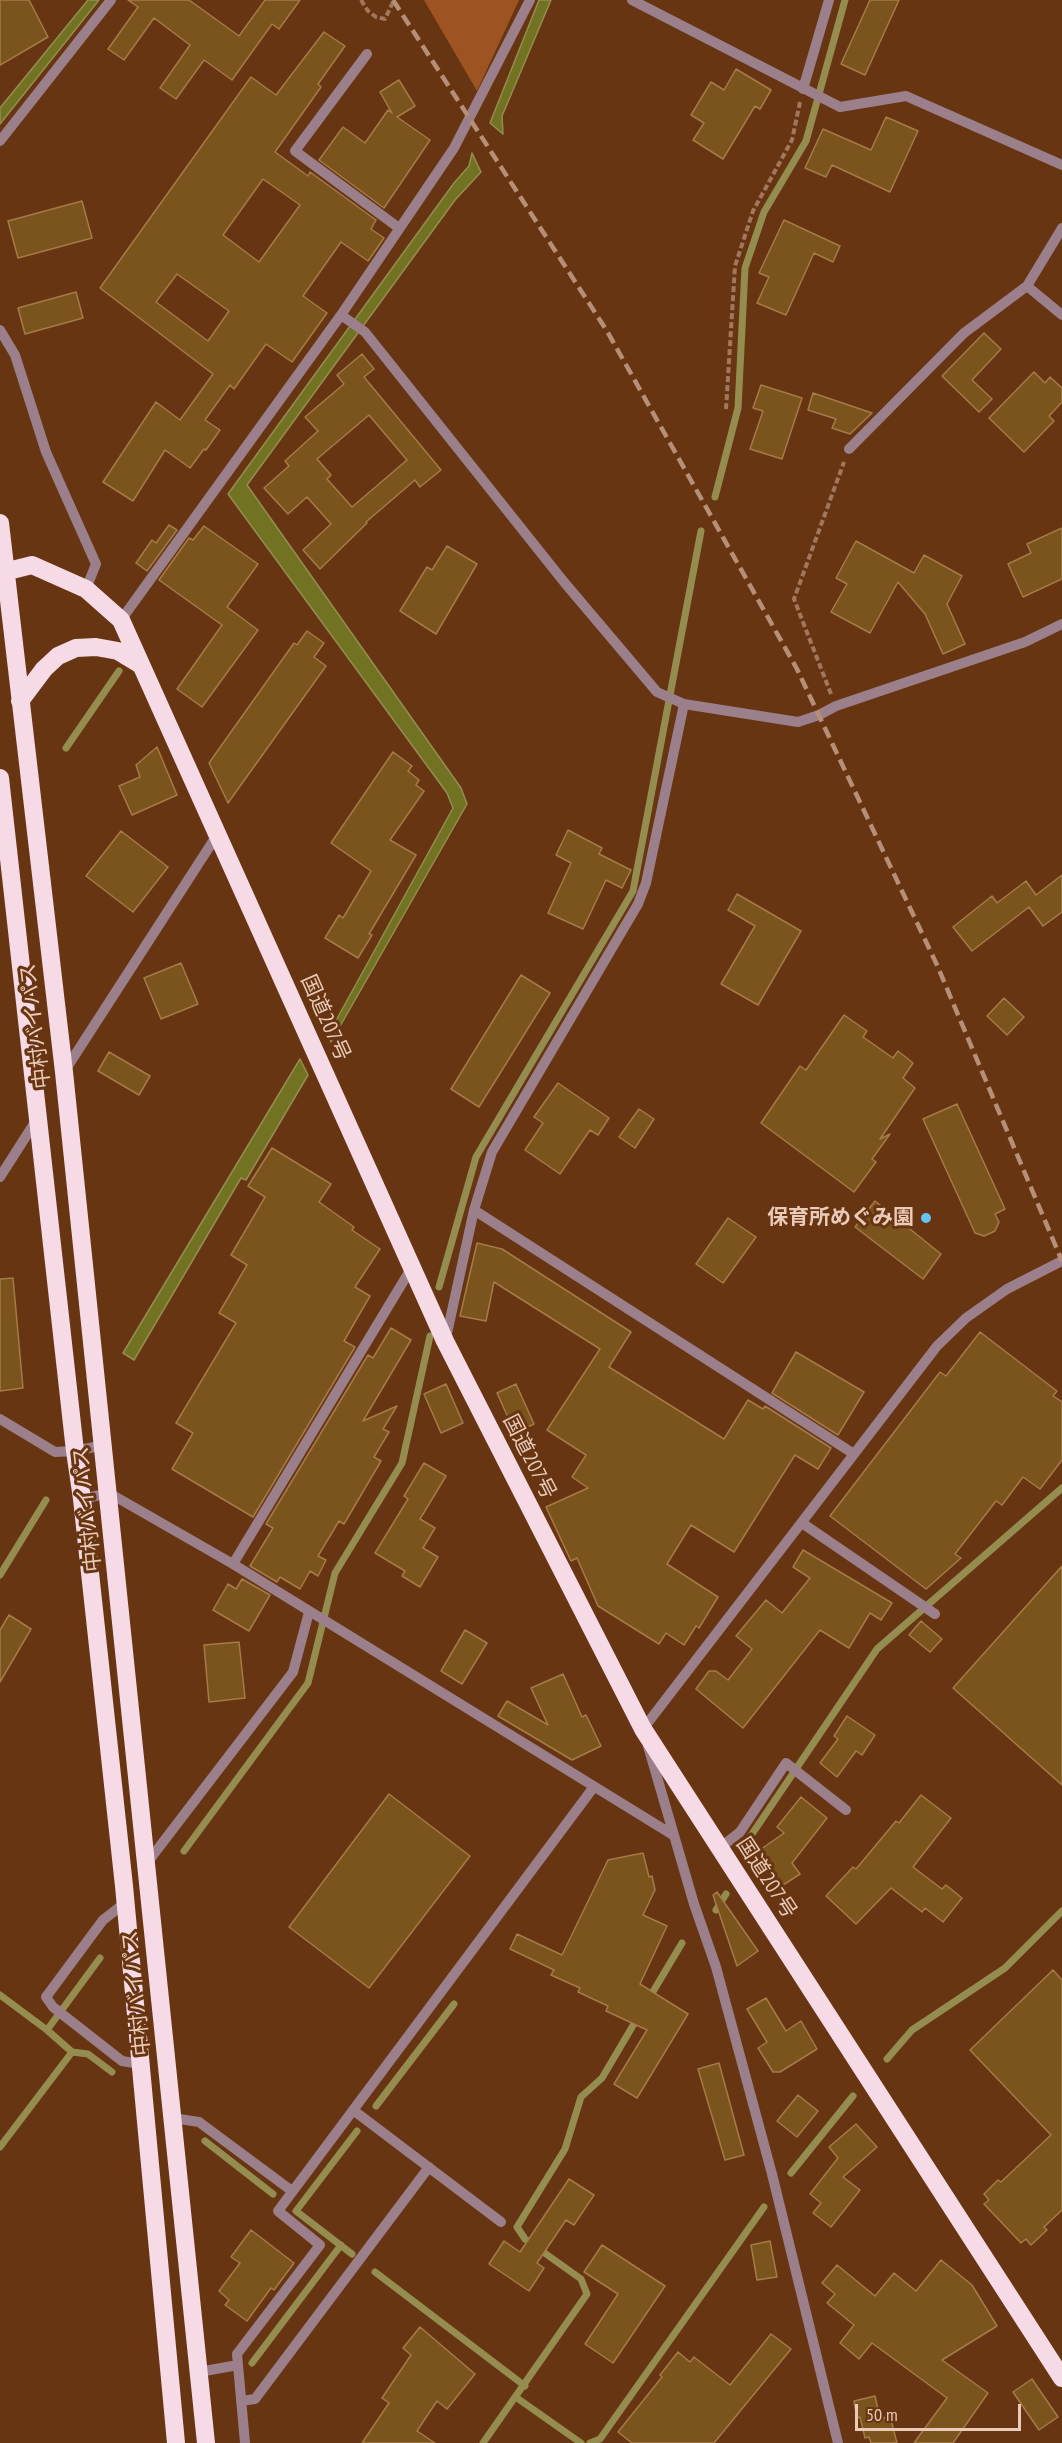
<!DOCTYPE html>
<html>
<head>
<meta charset="utf-8">
<style>
	body { margin:0 }
	#map { position:relative; width:1062px; height:2443px; overflow:hidden; background:#683512; font-family:"PT Sans Narrow",sans-serif }
	canvas { display:block }
	.scale { position:absolute; left:855px; top:2404px; width:166px; height:27px; box-sizing:border-box; border:3px solid #eacab8; border-top:0; padding-left:8px; font-size:18px; line-height:21px; white-space:nowrap; color:#eacab8; -webkit-text-stroke:4px #683512; paint-order:stroke }
</style>
</head>
<body>
<div id="map">
<canvas width="1062" height="2443"></canvas>
<div class="scale">50 m</div>
</div>
<script>
const g = document.querySelector('canvas').getContext('2d');
g.lineJoin = 'round';
function fillPath(path, color) { g.fillStyle = color; g.fill(path, 'evenodd'); }
const shape = rows => new Path2D(rows.map(r => 'M' + r).join(''));
function stroke(path, color, width, dash) { g.strokeStyle = color; g.lineWidth = width; g.lineCap = dash ? 'butt' : 'round'; g.setLineDash(dash || []); g.stroke(path); }
function write(font, color, halo, rows, align = 'center') {
  g.font = font + ' "PT Sans Narrow","Noto Sans JP",sans-serif'; g.lineWidth = 6; g.setLineDash([]); g.textBaseline = 'middle'; g.strokeStyle = halo; g.fillStyle = color; for (const [text, x, y, turn = 0] of rows) {
    g.save(); g.translate(x, y); g.rotate((+turn || 0) * Math.PI / 180); g.textAlign = isNaN(turn) ? turn : align; if (halo) g.strokeText(text, 0, 0); g.fillText(text, 0, 0); g.restore();
  }
}
const green = shape([
	[424,0,519,0,477,91]
]);
const water = shape([
	[88,0,99,0,0,124,0,108,88,0],
	[539,0,551,0,502,116,503,134,490,123,539,0],
	[472,153,481,172,455,200,247,485,461,788,467,804,331,1042,328,1035,453,808,447,793,228,494,454,183,469,166,472,153],
	[300,1059,308,1075,246,1180,241,1178,134,1360,123,1353,300,1059]
]);
const stream = shape([
	[715,497,738,408,745,268,764,212,806,141,845,0],
	[66,748,119,671],
	[439,1287,476,1157,633,891,701,531],
	[0,1575,46,1500],
	[748,1840,877,1649,1062,1488],
	[184,1851,308,1683,335,1573,402,1463,430,1336],
	[716,1910,726,1894],
	[0,1995,47,2030,72,2052,0,2147],
	[648,2000,682,1943],
	[47,2030,100,1958],
	[72,2052,88,2054,112,2072],
	[887,2059,912,2030,1005,1968,1062,1911],
	[376,2106,454,2004],
	[205,2141,273,2194],
	[791,2173,853,2096],
	[352,2254,296,2211,357,2131],
	[375,2272,525,2386],
	[252,2363,341,2245],
	[517,2398,581,2443],
	[483,2443,587,2294,581,2279,525,2239,517,2227,565,2149,581,2097,602,2078,638,2017],
	[590,2443,600,2439,764,2207]
]);
const building = shape([
	[0,0,29,0,48,37,0,65,0,0],
	[128,0,189,0,239,36,265,0,300,0,279,29,272,24,232,80,204,60,176,99,160,88,190,45,154,18,124,60,108,49,138,7,128,0],
	[870,0,899,0,865,75,841,64,870,0],
	[324,32,345,46,318,84,321,87,275,152,308,176,310,172,376,220,371,229,384,238,368,261,341,242,303,296,327,313,292,362,266,344,234,389,230,385,205,420,220,430,206,450,204,449,190,468,165,450,133,501,103,482,156,402,180,420,213,374,100,288,251,77,276,95,324,32],
	[263,179,300,205,259,262,223,235,263,179],
	[177,274,229,311,208,341,156,302,177,274],
	[736,69,771,90,760,109,755,106,723,159,693,140,704,123,691,115,711,82,724,90,736,69],
	[399,80,415,106,397,117,430,140,384,208,319,160,343,127,365,143,388,110,392,113,380,92,399,80],
	[886,117,918,131,890,192,832,165,826,177,805,168,823,129,871,150,886,117],
	[82,201,92,238,18,258,8,221,82,201],
	[784,220,840,246,833,262,814,253,786,315,757,303,769,277,759,273,784,220],
	[76,292,83,318,25,334,18,308,76,292],
	[984,333,1001,349,972,380,992,399,979,412,942,376,984,333],
	[362,354,374,369,364,377,441,470,420,487,415,480,366,522,367,523,320,569,303,550,331,524,307,497,288,514,264,488,289,466,285,461,318,431,305,417,344,384,337,375,362,354],
	[369,415,407,460,352,507,327,479,331,475,317,459,369,415],
	[1034,372,1045,383,1050,377,1062,388,1062,402,1049,416,1054,421,1024,452,989,418,1034,372],
	[761,385,802,398,782,459,750,449,763,411,753,408,761,385],
	[813,393,872,413,850,434,832,428,836,419,808,410,813,393],
	[169,525,177,530,147,571,136,563,152,540,156,543,169,525],
	[204,526,258,564,227,607,258,630,202,707,177,689,222,625,159,580,189,538,193,540,204,526],
	[1062,528,1062,579,1023,597,1008,564,1031,553,1027,544,1062,528],
	[856,541,914,573,924,555,962,576,947,604,965,644,943,654,925,614,898,582,870,633,831,612,847,584,836,578,856,541],
	[447,546,477,564,436,634,400,611,427,567,432,570,447,546],
	[307,631,324,643,314,657,326,666,228,803,209,763,294,643,297,645,307,631],
	[157,747,177,795,132,815,119,786,140,777,136,765,157,747],
	[393,752,412,766,408,771,419,780,416,785,424,791,390,840,416,855,369,934,372,935,358,958,325,938,339,915,343,918,371,871,331,843,393,752],
	[568,830,602,848,599,854,631,870,622,888,606,880,583,929,548,913,571,863,556,855,568,830],
	[121,831,168,867,133,912,86,876,121,831],
	[1062,875,1062,912,1043,926,1029,907,972,951,953,927,992,896,997,903,1026,881,1036,895,1062,875],
	[737,894,801,931,758,1005,721,984,755,926,728,910,737,894],
	[181,963,198,1004,161,1019,144,978,181,963],
	[521,975,550,993,479,1107,451,1089,521,975],
	[1004,998,1024,1017,1007,1035,987,1016,1004,998],
	[844,1015,867,1031,863,1037,893,1058,898,1051,913,1063,903,1078,915,1088,880,1139,890,1134,872,1159,876,1162,854,1192,761,1123,800,1066,806,1070,844,1015],
	[109,1052,150,1076,139,1095,98,1071,109,1052],
	[558,1083,609,1118,598,1135,590,1130,560,1174,525,1150,543,1123,534,1117,558,1083],
	[957,1104,1005,1209,995,1214,999,1222,995,1231,984,1236,975,1233,923,1119,957,1104],
	[639,1109,654,1119,635,1148,619,1137,639,1109],
	[272,1148,331,1184,319,1202,354,1227,352,1230,380,1249,355,1287,370,1296,344,1341,355,1347,253,1517,172,1469,193,1433,176,1423,236,1323,219,1313,247,1265,231,1255,265,1197,248,1186,272,1148],
	[875,1201,941,1254,923,1279,855,1227,875,1201],
	[728,1218,756,1237,723,1283,696,1264,728,1218],
	[477,1243,502,1249,631,1332,609,1367,724,1439,748,1400,763,1409,765,1406,831,1448,818,1469,795,1455,734,1552,691,1525,667,1564,718,1597,699,1628,696,1626,684,1645,666,1633,659,1644,598,1606,577,1558,571,1561,546,1507,588,1488,572,1477,586,1455,547,1430,600,1349,494,1282,486,1321,460,1316,477,1243],
	[13,1278,23,1388,0,1391,0,1279,13,1278],
	[391,1328,411,1340,363,1421,397,1406,383,1429,389,1432,374,1457,381,1461,344,1524,339,1521,318,1556,326,1560,318,1576,310,1571,300,1589,280,1577,277,1582,250,1566,273,1528,266,1524,368,1355,373,1358,391,1328],
	[980,1332,1057,1391,1053,1396,1062,1402,1062,1460,1040,1489,1023,1477,1002,1505,996,1501,955,1554,961,1558,926,1589,830,1516,940,1372,946,1376,980,1332],
	[796,1352,864,1392,838,1435,772,1393,796,1352],
	[446,1384,463,1423,441,1433,424,1394,446,1384],
	[516,1384,534,1424,515,1433,497,1393,516,1384],
	[424,1463,446,1476,420,1519,435,1528,423,1548,438,1557,420,1587,402,1576,405,1571,375,1553,408,1499,404,1496,424,1463],
	[803,1550,892,1603,881,1620,870,1613,849,1648,820,1630,743,1728,696,1689,709,1671,716,1671,728,1680,752,1649,736,1636,766,1600,782,1613,810,1578,793,1567,803,1550],
	[1062,1566,1062,1785,953,1688,1062,1566],
	[242,1579,270,1595,249,1631,213,1610,228,1584,236,1589,242,1579],
	[9,1615,31,1629,0,1682,0,1630,9,1615],
	[921,1621,942,1639,930,1652,909,1635,921,1621],
	[465,1630,487,1643,462,1684,441,1671,465,1630],
	[239,1642,245,1698,209,1702,204,1645,239,1642],
	[563,1674,582,1717,586,1715,601,1746,572,1760,498,1716,507,1701,548,1725,531,1688,563,1674],
	[847,1716,875,1735,862,1755,856,1751,837,1777,820,1763,838,1739,834,1736,847,1716],
	[389,1794,470,1856,369,1988,289,1927,389,1794],
	[921,1795,951,1818,913,1867,942,1889,946,1885,962,1898,943,1922,925,1908,922,1912,891,1888,856,1924,826,1896,853,1867,856,1869,896,1821,899,1823,921,1795],
	[801,1797,827,1818,792,1863,800,1874,780,1887,757,1852,784,1833,777,1827,801,1797],
	[643,1853,649,1877,652,1876,655,1890,643,1915,667,1926,640,1984,688,2014,637,2098,614,2084,647,2030,606,2011,608,2006,578,1992,580,1988,551,1975,554,1970,510,1949,517,1934,562,1955,608,1860,643,1853],
	[717,1892,758,1951,737,1966,713,1895,717,1892],
	[1053,1970,1062,1980,1062,2210,1044,2227,1047,2230,1031,2245,1026,2239,1021,2243,984,2204,989,2200,984,2194,998,2180,1001,2182,1051,2135,970,2050,1053,1970],
	[766,1998,786,2031,801,2021,817,2049,780,2072,773,2072,758,2048,767,2042,747,2009,766,1998],
	[719,2063,744,2155,725,2160,698,2069,719,2063],
	[798,2095,818,2111,797,2137,777,2121,798,2095],
	[856,2124,877,2147,843,2177,860,2190,831,2227,813,2213,821,2203,810,2194,838,2158,829,2147,856,2124],
	[569,2179,594,2195,574,2225,566,2220,537,2263,544,2268,529,2291,489,2264,504,2241,520,2252,569,2179],
	[251,2230,294,2263,274,2290,271,2288,247,2321,225,2305,229,2300,219,2291,240,2263,231,2257,251,2230],
	[770,2241,777,2277,757,2280,751,2245,770,2241],
	[602,2245,665,2286,613,2363,585,2344,618,2294,584,2272,602,2245],
	[941,2260,972,2285,997,2326,942,2360,988,2393,953,2443,914,2443,947,2398,872,2343,859,2359,840,2343,854,2325,827,2303,835,2294,822,2283,837,2265,875,2296,894,2273,916,2291,941,2260],
	[420,2327,475,2374,447,2409,437,2401,417,2431,435,2443,362,2443,389,2403,382,2398,411,2355,403,2348,420,2327],
	[771,2334,791,2349,714,2443,632,2443,618,2432,662,2377,660,2375,678,2352,690,2362,694,2357,730,2385,771,2334],
	[1032,2379,1058,2417,1039,2430,1013,2392,1032,2379],
	[875,2396,880,2419,890,2416,897,2443,871,2443,869,2437,865,2438,860,2417,857,2418,854,2401,875,2396]
]);
const path = shape([
	[361,0,368,11,376,17,385,19,394,0],
	[726,409,735,266,753,211,792,140,800,102],
	[831,694,794,599,844,462]
]);
const minor = shape([
	[632,0,840,107,906,96,1062,165],
	[367,54,295,151,399,228],
	[803,89,829,0],
	[0,141,111,0],
	[1027,286,1062,315],
	[341,315,365,332,564,582,657,692,684,704,798,722,819,715,836,706,1025,642,1062,624],
	[0,330,15,355,46,452,96,564,86,589],
	[849,449,964,333,1027,286,1062,228],
	[121,620,341,315,454,148,530,0],
	[64,1072,217,835],
	[0,1177,37,1119],
	[474,1210,854,1454],
	[446,1338,474,1210,492,1152,638,904,646,883,684,704],
	[0,1419,55,1452,75,1451,104,1445],
	[82,1499,109,1493,233,1564,673,1835],
	[802,1523,935,1614],
	[233,1564,412,1267],
	[644,1731,643,1729,937,1346,966,1318,1007,1289,1062,1261],
	[648,1746,694,1904,716,1967,772,2174,838,2443],
	[720,1848,740,1832,786,1763,846,1810],
	[147,1863,293,1672,309,1612],
	[125,1903,103,1920,46,1997,53,2007,122,2061,140,2064],
	[353,2110,501,2222],
	[173,2118,199,2122,292,2191],
	[199,2372,238,2365],
	[241,2401,255,2399,429,2167],
	[245,2443,237,2354,320,2245,278,2211,593,1788]
]);
const highway = shape([
	[0,523,64,1072,206,2443],
	[0,573,32,565,86,589,121,620,445,1341,643,1729,1062,2378],
	[20,701,44,669,58,656,76,648,96,647,118,651,141,665],
	[0,778,75,1451,82,1499,124,1886,176,2443]
]);
const rail = shape([
	[393,0,607,331,797,669,937,965,1062,1261]
]);
const markers = [
	[926,1218,6,"#67c4f0"]
];
const streetNames = [
	["国道207号",325,1018,66],
	["中村バイパス",36,1026,-97],
	["国道207号",529,1457,63],
	["中村バイパス",88,1509,-96],
	["国道207号",766,1878,57],
	["中村バイパス",137,1993,-96]
];
const poiNames = [
	["保育所めぐみ園",914,1218]
];
fillPath(green, '#9e5422');
fillPath(water, '#717323');
stroke(water, '#958d50', 1.5);
stroke(stream, '#958d50', 7);
fillPath(building, '#7b531d');
stroke(building, '#a57b47', 1.5);
stroke(path, '#a2785c', 4, [6, 3]);
stroke(minor, '#9b7f8b', 10);
stroke(highway, '#f6dae6', 18);
stroke(rail, '#b78f76', 4.5, [12, 6]);
for (const [x, y, r, color] of markers) { const dot = new Path2D(); dot.arc(x, y, r, 0, 2 * Math.PI); g.fillStyle = color; g.fill(dot); stroke(dot, '#683512', 2); }
write('21px', '#eacab8', '#683512', streetNames);
write('bold 21px', '#eacab8', '#683512', poiNames, 'right');
</script>
</body>
</html>
